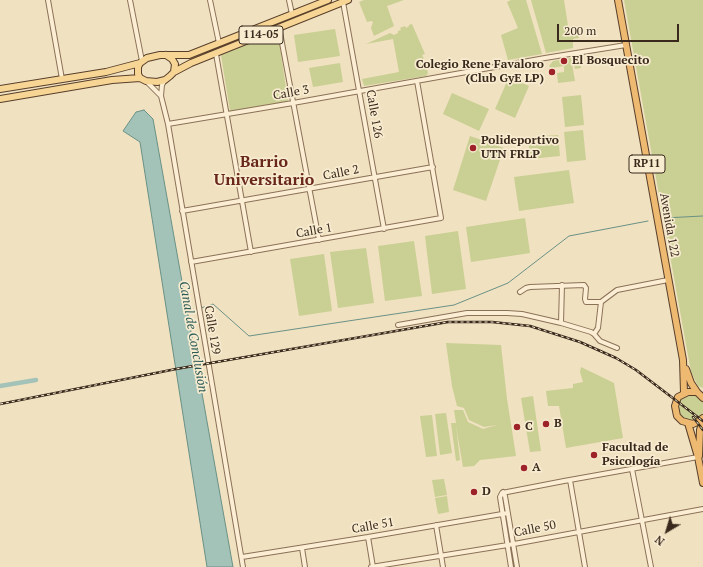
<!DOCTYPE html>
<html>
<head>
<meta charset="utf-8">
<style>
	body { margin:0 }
	#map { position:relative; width:703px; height:567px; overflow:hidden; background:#f0e1c0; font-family:"PT Serif",serif }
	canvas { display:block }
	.north { position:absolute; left:647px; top:511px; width:40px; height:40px; -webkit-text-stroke:3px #f7ebd0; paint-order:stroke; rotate:218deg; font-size:11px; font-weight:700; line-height:16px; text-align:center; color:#39291c }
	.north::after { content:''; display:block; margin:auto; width:14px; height:18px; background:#39291c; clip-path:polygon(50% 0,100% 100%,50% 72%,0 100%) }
	.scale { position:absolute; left:557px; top:24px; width:122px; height:18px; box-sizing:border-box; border:2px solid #39291c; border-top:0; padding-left:5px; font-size:12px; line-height:14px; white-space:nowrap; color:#39291c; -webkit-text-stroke:3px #f7ebd0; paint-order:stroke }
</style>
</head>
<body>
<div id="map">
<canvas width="703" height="567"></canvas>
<div class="north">N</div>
<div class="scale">200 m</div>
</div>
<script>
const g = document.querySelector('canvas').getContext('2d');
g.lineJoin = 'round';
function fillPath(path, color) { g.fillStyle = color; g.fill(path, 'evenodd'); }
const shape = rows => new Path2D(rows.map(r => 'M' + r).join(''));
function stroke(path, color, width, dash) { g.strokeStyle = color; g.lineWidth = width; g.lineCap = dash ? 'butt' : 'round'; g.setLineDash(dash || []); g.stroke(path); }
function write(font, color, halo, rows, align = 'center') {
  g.font = font + ' "PT Serif",serif'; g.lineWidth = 3.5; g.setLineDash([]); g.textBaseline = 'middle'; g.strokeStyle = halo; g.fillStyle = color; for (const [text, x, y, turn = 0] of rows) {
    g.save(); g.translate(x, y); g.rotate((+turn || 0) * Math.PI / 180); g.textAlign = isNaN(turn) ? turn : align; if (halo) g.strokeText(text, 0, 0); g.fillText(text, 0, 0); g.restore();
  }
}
const green = shape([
	[364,0,404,0,387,6,394,26,374,36,371,28,373,22,371,21,367,22,359,2],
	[511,0,526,0,542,54,508,60,501,35,518,28,507,2],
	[531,0,564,0,569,32,571,35,578,34,579,38,573,39,573,48,546,53],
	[624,0,703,0,703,388,698,386,691,372],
	[412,24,425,54,422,55,424,59,420,60,422,64,425,63,428,73,426,76,364,86,362,79,399,72,393,39,366,44,390,33,394,35,398,33,398,31,401,30,400,28,405,26,406,28,409,26,409,25],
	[335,29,340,56,298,62,294,35],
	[275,32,278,33,288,102,230,111,221,55],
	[579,55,581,68,575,69,572,57],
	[571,58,575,81,558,83,557,73,564,72,564,66,551,68,549,66,553,61],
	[340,63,343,82,313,87,309,68],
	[509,77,529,86,515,118,495,109],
	[452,93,489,109,479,131,443,114],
	[581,95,584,125,565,127,562,97],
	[583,130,586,160,567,162,564,132],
	[558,135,560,156,530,159,528,137],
	[470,136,504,148,486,201,453,190],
	[569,170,574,203,519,211,514,177],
	[525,218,530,253,471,262,466,227],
	[458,231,466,289,432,294,425,236],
	[414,241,422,296,385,301,378,246],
	[366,248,374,303,338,308,330,252],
	[324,254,332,311,299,316,290,259],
	[446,343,501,345,507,399,516,456,480,460,474,466,463,467,456,426,460,460,456,461,451,423,456,423,454,410,463,410,468,422,483,429,497,425,484,427,469,420,464,408,457,406,452,386],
	[581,367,614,383,623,438,566,448,559,406,548,406,546,391,573,388,573,384,583,382,580,372],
	'678 407a13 13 0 1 1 26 0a13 13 0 1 1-26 0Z',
	[533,396,541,451,530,452,521,398],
	[446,413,452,453,440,455,435,414],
	[432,415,437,456,426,457,420,416],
	[444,479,447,495,435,497,432,480],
	[447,496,449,512,438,514,435,498]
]);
const water = shape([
	[144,110,153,119,233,567,207,567,140,142,123,131,136,112,144,110]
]);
const stream = shape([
	[664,218,703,216],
	[201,308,213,304,249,336,454,305,508,283,569,236,648,221],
	[186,311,193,309]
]);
const canal = shape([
	[0,386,36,380]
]);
const minor = shape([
	[48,0,62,79],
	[130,0,142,61],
	[210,0,219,43],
	[289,0,292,14],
	[343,2,384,229],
	[279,27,319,240],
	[216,54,251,252],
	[165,80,162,85,161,96,168,124,243,567],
	[146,81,161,96],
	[168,124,293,103,545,58,626,45],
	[182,211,433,167],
	[191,262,441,218,417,81],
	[520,292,526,288,530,287,584,285,586,288,585,299,586,302,601,302,617,290,668,280],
	[561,323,562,285],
	[398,325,467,313,507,313,522,314,561,323,591,332,594,334,600,341,617,348],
	[594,334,598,328,601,302],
	[632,469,651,567],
	[570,480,585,567],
	[503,492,505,496,517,567],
	[436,525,443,567],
	[368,537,373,567],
	[302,548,305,567],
	[242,557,368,537,508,513],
	[371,567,514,544,703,509],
	[511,567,500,497,502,493,564,481,698,457]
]);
const primary = shape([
	[166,55,172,59,175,64,174,72,170,76,165,80,157,82,146,81,140,78,138,74,138,67,140,63,147,58,160,55,189,55,328,0],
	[174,72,191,63,348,0],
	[0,89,106,72,140,63],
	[0,99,112,80,140,78]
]);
const trunk = shape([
	[618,0,683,360,684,393],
	[686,369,691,383,697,392],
	[703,398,697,392,688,392,678,397,675,406,677,416,682,421,693,424,697,422,703,418],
	[688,423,698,457,703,483],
	[699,456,700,430,703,420]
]);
const rail = shape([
	[0,404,176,369,448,322,492,322,530,326,580,342,616,358,636,370,703,421],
	[693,417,703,430]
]);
const markers = [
	[564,61,4,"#9d2328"],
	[552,72,4,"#9d2328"],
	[473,148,4,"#9d2328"],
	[546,424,4,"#9d2328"],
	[517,427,4,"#9d2328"],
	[594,455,4,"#9d2328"],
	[524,468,4,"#9d2328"],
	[474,492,4,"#9d2328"]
];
const shields = [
	[261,35,44],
	[647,164,36]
];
const shieldNames = [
	["114-05",261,35],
	["RP11",647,164]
];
const poiNames = [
	["El Bosquecito",572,61],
	["Colegio Rene Favaloro",544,65,"right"],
	["(Club GyE LP)",544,79,"right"],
	["Polideportivo",481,141],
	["UTN FRLP",481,155],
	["B",554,424],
	["C",525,427],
	["Facultad de",602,448],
	["Psicología",602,462],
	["A",532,468],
	["D",482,492]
];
const streetNames = [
	["Calle 3",291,93,-10],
	["Calle 126",374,114,80],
	["Calle 2",341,173,-11],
	["Avenida 122",669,225,80],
	["Calle 1",314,231,-10],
	["Calle 129",212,330,81],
	["Calle 51",373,526,-10],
	["Calle 50",535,529,-11]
];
const waterNames = [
	["Canal de Conclusión",193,337,80]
];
const districtNames = [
	["Barrio",264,162],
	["Universitario",264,180]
];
fillPath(green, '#cacf93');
fillPath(water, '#a3c2b8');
stroke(water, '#6a9186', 1);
stroke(stream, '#6a9186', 1);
stroke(canal, '#a3c2b8', 4.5);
stroke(minor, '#8b7157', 6);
stroke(primary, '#583f2b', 8);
stroke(trunk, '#583f2b', 8);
stroke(minor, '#fbeed4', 4);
stroke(primary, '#f6d595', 6);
stroke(trunk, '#eeb970', 6);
stroke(rail, '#39291c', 2.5);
stroke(rail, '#f7ebd0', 1, [3]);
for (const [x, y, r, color] of markers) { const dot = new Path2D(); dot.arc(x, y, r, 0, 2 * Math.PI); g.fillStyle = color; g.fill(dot); stroke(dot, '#f7ebd0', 1.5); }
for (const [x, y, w] of shields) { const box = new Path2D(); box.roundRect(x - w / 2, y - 9, w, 18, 3); g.fillStyle = '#f7ebd0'; g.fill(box); stroke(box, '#39291c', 1); }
write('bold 11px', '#39291c', null, shieldNames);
write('bold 12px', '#39291c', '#f7ebd0', poiNames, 'left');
write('12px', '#39291c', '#f7ebd0', streetNames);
write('italic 13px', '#2a5a56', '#f7ebd0', waterNames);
write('bold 16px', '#682719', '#f7ebd0', districtNames);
</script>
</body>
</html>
